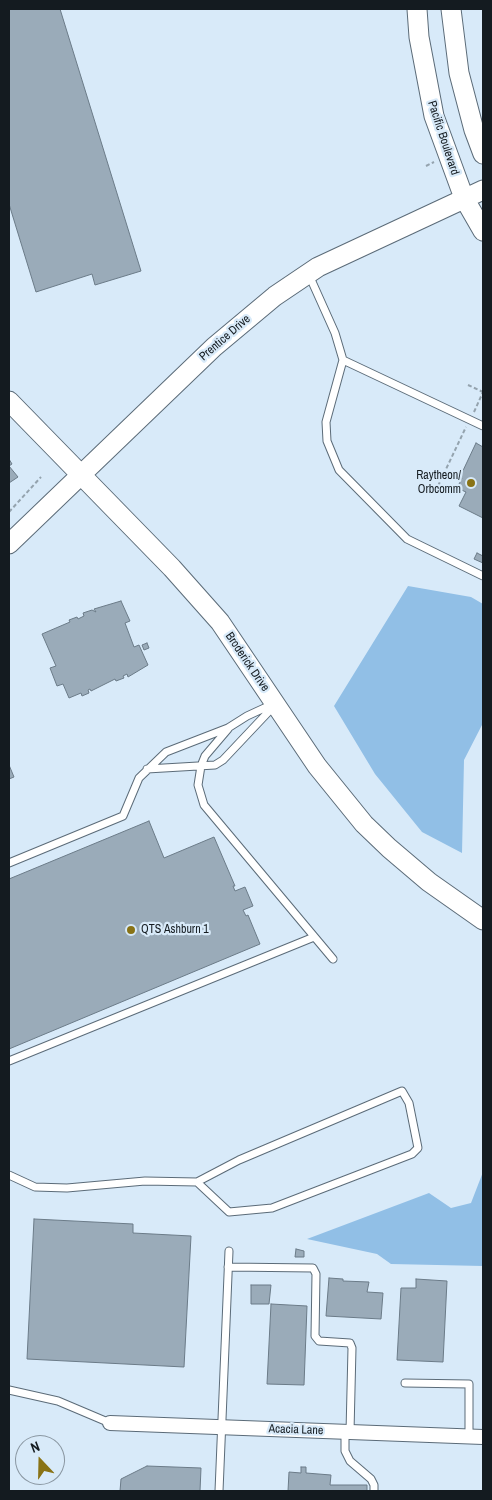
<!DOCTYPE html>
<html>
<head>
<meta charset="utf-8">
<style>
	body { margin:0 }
	#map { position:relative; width:492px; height:1500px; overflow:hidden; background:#d8eaf9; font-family:"Archivo Narrow",sans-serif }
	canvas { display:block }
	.frame { position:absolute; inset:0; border:10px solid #141b20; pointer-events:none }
	.north { position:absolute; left:15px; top:1435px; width:50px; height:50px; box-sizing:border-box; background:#d8eaf9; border:1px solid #8a97a2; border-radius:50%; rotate:339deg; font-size:14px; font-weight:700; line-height:20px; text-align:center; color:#141b20 }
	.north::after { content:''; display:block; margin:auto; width:18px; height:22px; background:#897316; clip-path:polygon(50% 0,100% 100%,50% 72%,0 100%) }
</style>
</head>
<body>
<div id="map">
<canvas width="492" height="1500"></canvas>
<div class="frame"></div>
<div class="north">N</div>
</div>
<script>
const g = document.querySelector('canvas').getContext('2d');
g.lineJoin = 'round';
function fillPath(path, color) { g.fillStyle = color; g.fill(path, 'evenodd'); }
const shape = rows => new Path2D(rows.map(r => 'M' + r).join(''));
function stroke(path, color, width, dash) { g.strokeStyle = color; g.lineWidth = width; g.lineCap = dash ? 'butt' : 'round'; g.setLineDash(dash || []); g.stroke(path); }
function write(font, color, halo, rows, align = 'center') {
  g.font = font + ' "Archivo Narrow",sans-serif'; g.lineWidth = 4.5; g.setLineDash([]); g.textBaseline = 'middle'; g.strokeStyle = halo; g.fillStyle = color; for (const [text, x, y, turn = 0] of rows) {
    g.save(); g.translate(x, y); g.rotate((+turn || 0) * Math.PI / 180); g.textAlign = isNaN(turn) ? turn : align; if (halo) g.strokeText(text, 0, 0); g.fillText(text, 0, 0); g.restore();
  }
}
const forest = shape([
	[408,586,471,597,483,604,483,723,464,760,462,853,422,832,375,774,334,706],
	[483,1172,483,1266,391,1264,377,1254,307,1239,429,1193,451,1208,471,1203]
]);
const building = shape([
	[9,9,60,9,141,271,95,285,92,274,36,292,9,204,9,9],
	[476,443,483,447,483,518,459,506,466,492,457,488,462,478,460,477,476,443],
	[9,459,12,464,9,466,18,477,9,483,9,459],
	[477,553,483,556,483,563,474,559,477,553],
	[121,601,130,621,125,623,134,647,139,645,148,665,128,677,127,674,123,676,124,678,116,681,115,679,91,691,90,689,88,690,89,693,82,696,81,693,69,698,63,684,57,686,50,668,56,666,42,634,70,622,69,620,77,617,78,619,84,616,83,613,92,610,96,612,94,609,121,601],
	[147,643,149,648,144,650,142,645,147,643],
	[9,765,14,777,9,779,9,765],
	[149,821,164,858,214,837,235,886,233,886,235,891,245,887,253,906,243,910,246,916,248,915,260,944,9,1049,9,879,149,821],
	[34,1219,133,1224,133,1233,191,1236,184,1367,27,1359,34,1219],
	[296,1249,304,1251,304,1257,295,1257,296,1249],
	[329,1278,343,1279,343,1281,369,1282,367,1292,383,1293,381,1319,326,1316,329,1278],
	[416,1279,447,1281,443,1362,397,1360,401,1288,416,1288,416,1279],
	[251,1285,271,1285,269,1304,251,1304,251,1285],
	[271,1304,307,1306,304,1385,267,1384,271,1304],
	[147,1466,201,1468,200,1491,120,1491,121,1479,147,1466],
	[301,1467,306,1467,306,1473,331,1475,330,1485,367,1485,367,1491,288,1491,289,1472,301,1473,301,1467]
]);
const path = shape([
	[426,166,434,162],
	[468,385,483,392],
	[474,412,483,392],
	[438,486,466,427],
	[9,512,41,477]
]);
const lane = shape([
	[309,275,335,333,343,360,326,422,327,441,339,470,407,539,483,576],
	[343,360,483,426],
	[228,729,205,756,201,766,198,785,204,805,333,959],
	[147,769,215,765,223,760,274,706],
	[9,863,123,816,139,778,166,752,228,728,247,716,273,704],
	[9,1061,314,937],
	[9,1175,35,1187,67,1188,145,1181,197,1182,239,1160,402,1091,409,1103,418,1148,412,1154,272,1208,229,1212,197,1182],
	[228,1267,313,1268,316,1274,315,1336,319,1341,350,1343,352,1348,350,1432],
	[405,1383,469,1384,469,1437],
	[9,1390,58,1401,110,1423],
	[345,1432,345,1451,350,1461,371,1479,374,1485,374,1491],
	[219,1491,229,1251]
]);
const street = shape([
	[110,1423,483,1437]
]);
const secondary = shape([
	[417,9,419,37,434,116,464,198,483,231],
	[451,9,459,73,474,130,483,154],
	[9,401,172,568,220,622,317,766,364,824,389,848,429,882,483,920],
	[9,544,214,347,275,296,318,267,483,190]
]);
const markers = [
	[471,483,5,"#897316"],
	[131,930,5,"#897316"]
];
const streetNames = [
	["Pacific Boulevard",443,138,72],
	["Prentice Drive",225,338,-41],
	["Broderick Drive",247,662,56],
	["Acacia Lane",296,1430,2]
];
const poiNames = [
	["Raytheon/",461,476],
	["Orbcomm",461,490],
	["QTS Ashburn 1",141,930,"left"]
];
fillPath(forest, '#91bfe6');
fillPath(building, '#9aabb9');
stroke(building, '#6b7b88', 1);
stroke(lane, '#5b6b78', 9);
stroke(street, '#5b6b78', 16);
stroke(secondary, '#5b6b78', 21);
stroke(path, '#94a3ae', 2, [4, 2.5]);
stroke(lane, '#fff', 7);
stroke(street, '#fff', 14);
stroke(secondary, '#fff', 19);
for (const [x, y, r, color] of markers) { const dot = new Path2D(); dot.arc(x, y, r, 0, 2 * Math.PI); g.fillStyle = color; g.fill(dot); stroke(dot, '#d8eaf9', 2); }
write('12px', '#141b20', '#d8eaf9', streetNames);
write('12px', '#141b20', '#d8eaf9', poiNames, 'right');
</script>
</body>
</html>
